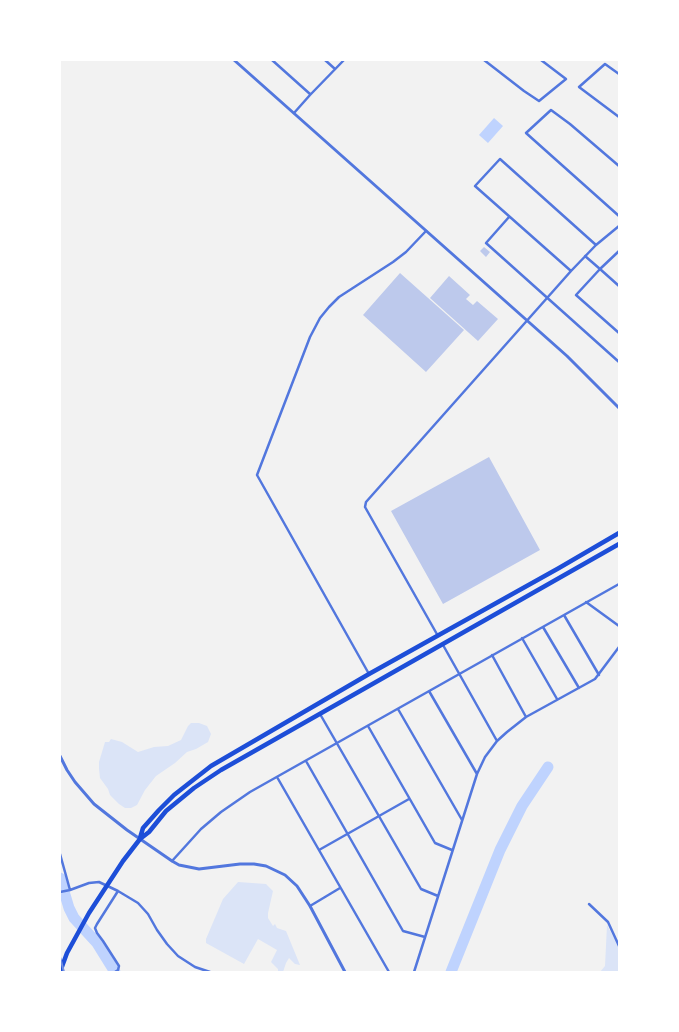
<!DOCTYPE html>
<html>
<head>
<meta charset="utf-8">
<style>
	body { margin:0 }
	#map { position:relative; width:679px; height:1032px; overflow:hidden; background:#f2f2f2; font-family:"Space Grotesk",sans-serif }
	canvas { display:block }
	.frame { position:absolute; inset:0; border:61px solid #fff; pointer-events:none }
</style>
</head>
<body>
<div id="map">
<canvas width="679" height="1032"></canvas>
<div class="frame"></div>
</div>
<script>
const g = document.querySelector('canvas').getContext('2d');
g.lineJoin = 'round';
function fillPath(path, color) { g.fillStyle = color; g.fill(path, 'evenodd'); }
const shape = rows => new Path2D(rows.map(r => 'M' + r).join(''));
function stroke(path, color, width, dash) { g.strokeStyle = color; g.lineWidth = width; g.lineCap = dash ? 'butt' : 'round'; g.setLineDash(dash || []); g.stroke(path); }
const green = shape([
	[191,723,199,723,207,726,211,734,208,742,196,749,187,752,175,763,156,776,145,790,137,805,131,808,125,808,119,804,110,795,108,789,100,778,99,769,99,762,105,742,109,742,111,739,122,742,138,752,154,747,168,746,181,740,188,726],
	[238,882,266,884,273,891,268,913,268,918,273,926,275,924,277,928,286,931,300,965,295,964,289,958,286,963,283,972,278,972,278,969,271,962,277,950,258,939,244,964,206,943,206,939,223,899],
	[607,925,619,948,619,972,600,972,605,966]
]);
const water = shape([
	[494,118,503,126,488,143,479,135]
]);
const river = shape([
	[60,878,69,908,74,918,97,943,115,972],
	[451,972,500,850,522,806,548,767]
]);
const building = shape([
	[484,247,490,252,486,257,480,251],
	[400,273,464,330,426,372,363,315],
	[449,276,470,295,466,299,473,305,477,301,498,319,478,341,430,298],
	[489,457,540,550,443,604,391,511]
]);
const minor = shape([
	[272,60,310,94],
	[325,60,335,69],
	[484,60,524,91,539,101,566,79,541,60],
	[619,74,605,64,579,87,619,117],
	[294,113,310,95,344,60],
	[619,166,570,124,551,110,526,133,619,216],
	[509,217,486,243,619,362],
	[619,251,600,269,619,286],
	[585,256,600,269,576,295,619,333],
	[571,271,475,186,500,159,596,245],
	[586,602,619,626],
	[564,615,599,675],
	[543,627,579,688],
	[438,636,365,507,366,502,571,271,596,245,619,226],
	[522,638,557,699],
	[443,645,497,741],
	[492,655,526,717],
	[369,674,257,475,310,337,320,318,329,307,339,297,393,262,406,252,426,231],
	[429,691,477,774],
	[398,709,462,820],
	[320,714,421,889,438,896],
	[368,726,435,843,452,850],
	[306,761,403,931,425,937],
	[277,777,389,972],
	[319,850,409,799],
	[60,854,70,890],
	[172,861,201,829,221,812,250,792,619,584],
	[60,892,70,890,89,883,99,882,118,891,138,903,148,914,157,930,167,944,178,956,195,967,210,972],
	[589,904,608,922,619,946],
	[310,906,340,888],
	[115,972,118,970,119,966,103,941,97,933,95,928,97,924,118,891],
	[414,972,477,774,485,757,497,741,507,732,526,717,595,679,619,647]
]);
const tertiary = shape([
	[234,60,567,356,619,408],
	[60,756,67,770,75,782,94,804,127,830,172,861,179,865,199,869,240,864,254,864,266,866,285,875,297,886,310,906,345,972]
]);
const trunk = shape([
	[140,838,143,828,159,810,174,795,211,766,369,674,559,568,619,533],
	[60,972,67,953,89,913,123,861,140,839,149,832,166,811,194,788,221,770,619,544]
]);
const rail = shape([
	[60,957,64,972]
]);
fillPath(green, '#dbe4f7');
fillPath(water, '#bfd3fe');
stroke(river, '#bfd3fe', 11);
fillPath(building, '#bdc9ec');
stroke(minor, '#5277de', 2.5);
stroke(tertiary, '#5277de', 3);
stroke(trunk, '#1d4ed8', 4.5);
stroke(rail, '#7290e2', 2);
</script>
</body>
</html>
